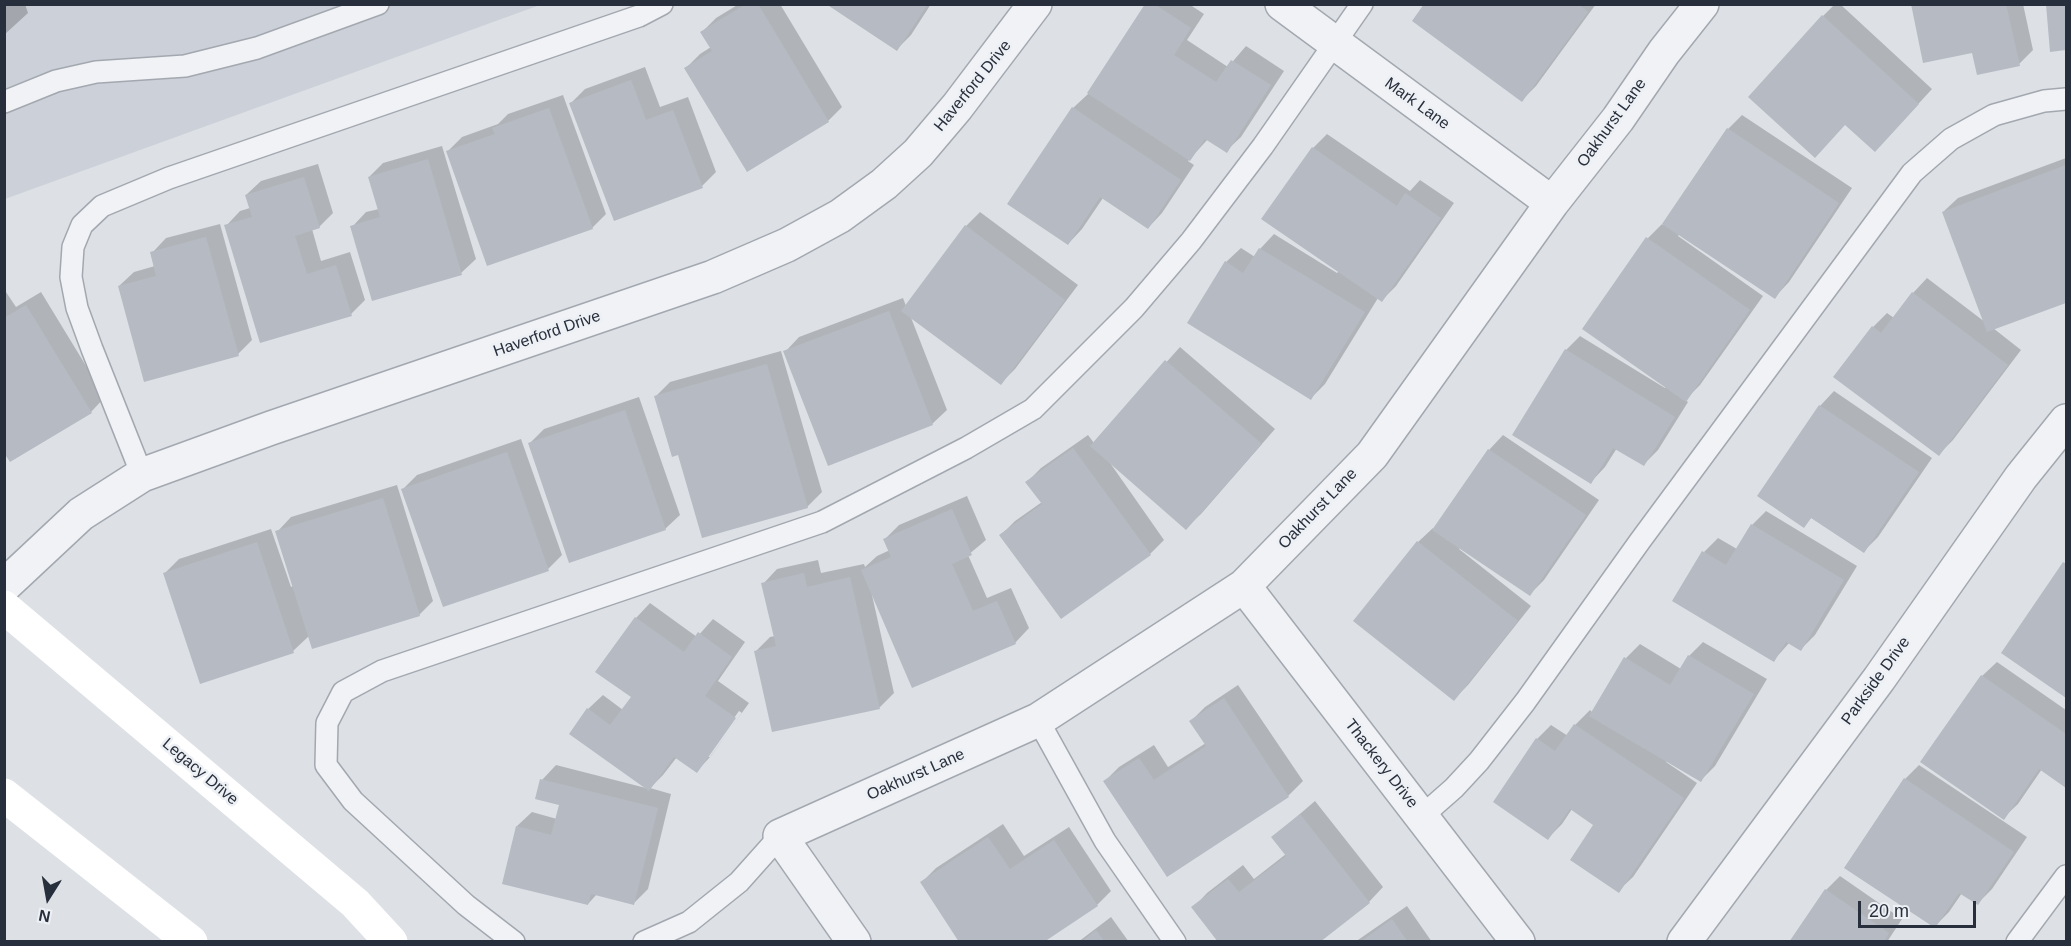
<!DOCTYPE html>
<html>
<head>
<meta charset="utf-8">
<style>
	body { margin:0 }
	#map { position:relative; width:2071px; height:946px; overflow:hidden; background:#dde1e6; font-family:Arial,sans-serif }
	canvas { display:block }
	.frame { position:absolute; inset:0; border:6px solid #282f3c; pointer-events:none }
	.north { position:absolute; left:18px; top:868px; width:60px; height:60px; -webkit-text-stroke:4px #edf0f4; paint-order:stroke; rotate:191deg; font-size:16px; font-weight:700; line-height:24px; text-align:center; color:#282f3c }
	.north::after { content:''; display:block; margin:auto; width:21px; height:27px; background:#282f3c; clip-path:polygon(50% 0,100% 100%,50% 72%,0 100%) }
	.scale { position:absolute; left:1858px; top:901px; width:118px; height:27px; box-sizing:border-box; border:3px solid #282f3c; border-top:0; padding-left:8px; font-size:18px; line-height:21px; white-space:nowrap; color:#282f3c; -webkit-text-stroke:4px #edf0f4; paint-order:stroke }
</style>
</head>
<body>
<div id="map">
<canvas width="2071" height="946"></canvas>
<div class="frame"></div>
<div class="north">N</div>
<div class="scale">20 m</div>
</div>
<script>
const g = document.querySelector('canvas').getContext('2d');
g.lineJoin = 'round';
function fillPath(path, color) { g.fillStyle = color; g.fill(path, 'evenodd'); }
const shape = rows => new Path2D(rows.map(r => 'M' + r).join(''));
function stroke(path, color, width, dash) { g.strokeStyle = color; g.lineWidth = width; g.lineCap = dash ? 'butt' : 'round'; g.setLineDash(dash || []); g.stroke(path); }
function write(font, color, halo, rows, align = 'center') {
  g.font = font + ' Arial,sans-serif'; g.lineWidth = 5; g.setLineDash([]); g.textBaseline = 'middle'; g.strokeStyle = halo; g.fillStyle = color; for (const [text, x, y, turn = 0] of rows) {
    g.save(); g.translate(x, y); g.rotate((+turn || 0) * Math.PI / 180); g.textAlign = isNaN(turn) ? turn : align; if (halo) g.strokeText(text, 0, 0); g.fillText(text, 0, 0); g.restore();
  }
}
const built = shape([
	[5,5,540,5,5,199]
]);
const shadow = shape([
	[4,4,25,4,28,13,4,35],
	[739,4,780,4,842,107,828,121,686,68,700,54,711,47,702,32,716,18],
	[829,4,931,4,911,35,897,49],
	[1147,4,1189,4,1204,14,1187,40,1228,67,1246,46,1284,71,1241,137,1226,151,1208,139,1188,161,1194,165,1162,213,1148,228,1103,198,1082,229,1068,244,1073,108,1088,94],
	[1426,4,1596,4,1536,86,1522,100],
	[1835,4,1840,4,1932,89,1889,136,1823,16],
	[1913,4,2023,4,2033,50,2019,64,1973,51],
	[2047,4,2066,4,2066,49,2051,50],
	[645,67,660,107,688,97,716,172,702,186,571,103,585,89],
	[563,95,606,214,592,228,447,152,462,137,498,124,508,114],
	[1742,115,1852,188,1789,282,1775,297,1680,233,1678,236,1763,296,1700,385,1685,400,1688,402,1658,450,1644,464,1617,448,1605,467,1591,482,1566,350,1580,336,1665,388,1666,386,1648,238,1662,224,1663,225,1728,129],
	[1327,134,1410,191,1420,180,1454,203,1396,286,1382,300,1378,298,1325,384,1311,398,1226,262,1241,248,1255,257,1260,249,1274,234,1337,273,1339,271,1313,148],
	[442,146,476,259,461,273,352,227,366,212,379,209,369,177,383,163],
	[2066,158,2066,301,1993,328,2021,350,1953,440,1939,454,1873,327,1887,313,1894,318,1913,293,1927,278,1985,322,1943,212,1958,198],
	[318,164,333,213,319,227,312,229,321,261,350,252,365,300,351,314,226,226,240,211,250,208,246,195,261,181],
	[980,212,1078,285,1015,369,1001,383,910,315,947,410,932,424,785,352,799,337,903,298,906,306,966,226],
	[220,224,252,340,238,354,119,286,134,272,155,266,152,253,166,238],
	[4,289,16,307,41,292,105,397,91,412,4,450],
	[1180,347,1275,429,1201,514,1186,528,1108,460,1164,540,1150,554,1001,535,1015,521,1042,502,1027,482,1041,468,1088,435,1094,443],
	[781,351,822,492,807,507,679,453,656,396,670,382],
	[1834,391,1932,458,1878,537,1864,551,1812,517,1804,526,1820,406],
	[639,397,680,515,665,529,530,443,544,429],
	[1503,435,1599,500,1544,580,1530,594,1461,547,1459,549,1531,606,1468,685,1454,699,1418,542,1433,528,1435,530,1489,450],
	[521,439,562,555,548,569,403,489,417,475],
	[397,485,433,601,419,615,309,636,293,651,165,573,179,559,271,529,291,587,293,586,277,532,291,517],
	[967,496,986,540,968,555,987,598,1011,588,1029,628,1015,643,872,595,894,693,880,707,773,731,755,652,770,637,775,636,763,584,777,569,818,560,821,573,864,564,865,567,877,556,890,550,885,539,899,525],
	[1766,511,1857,566,1815,635,1801,649,1790,642,1774,660,1704,552,1718,538,1737,549,1752,525],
	[2066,561,2066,697,2003,653],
	[650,603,697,637,713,619,745,642,718,681,749,703,711,756,697,771,677,757,663,775,650,788,671,794,648,889,634,903,597,894,588,904,517,826,532,812,557,819,561,803,542,780,556,765,646,788,588,709,603,695,623,710,633,696,598,672,636,618],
	[739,711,742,713,710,757,706,757],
	[1703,642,1767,679,1715,766,1701,780,1668,760,1666,762,1697,783,1633,877,1618,891,1596,825,1572,809,1562,824,1548,838,1537,739,1551,725,1568,736,1575,725,1590,710,1593,713,1626,658,1640,644,1681,669,1689,656],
	[1997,662,2066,710,2066,785,2042,769,2018,804,2002,819,1982,676],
	[1238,685,1303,781,1288,796,1168,875,1105,781,1119,767,1154,745,1168,767,1206,743,1191,721,1205,707],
	[1919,765,2027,837,1992,889,1978,903,1962,893,1949,912,1935,926,1905,779],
	[1315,801,1383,887,1369,902,1318,942,1193,908,1207,893,1243,865,1254,879,1286,854,1273,837],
	[1003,824,1024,856,1069,827,1111,891,1097,905,922,882,936,868],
	[1840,876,1902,919,1887,942,1791,942,1826,890],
	[1407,906,1432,942,1355,942],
	[1111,917,1129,942,1078,942]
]);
const building = shape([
	[746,4,758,4,829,122,747,172,684,68,712,51,700,32],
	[826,4,928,4,897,51],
	[1145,4,1154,4,1191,28,1174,55,1216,82,1231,60,1271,85,1227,153,1205,139,1190,161,1087,93],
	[1424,4,1578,4,1588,12,1522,102,1412,21],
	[1911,4,2006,4,2020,66,1977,75,1972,53,1923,63],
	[2046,4,2066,4,2066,50,2050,52],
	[1822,15,1919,104,1875,152,1845,125,1815,158,1748,97],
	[631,80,646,120,673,110,703,188,614,221,569,103],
	[1072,107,1181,180,1148,229,1100,197,1068,245,1007,204],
	[549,108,593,229,487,266,446,151,495,134,492,128],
	[1727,128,1839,203,1775,299,1662,224],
	[1312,147,1397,206,1405,193,1441,218,1382,302,1261,219],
	[428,159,462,275,372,301,350,226,380,217,368,177],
	[2066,165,2066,303,1987,332,1942,212],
	[304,177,320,228,295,236,307,274,336,265,352,316,260,343,224,225,252,217,245,195],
	[965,225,1065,300,1001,385,901,311],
	[206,237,239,356,144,382,118,286,156,276,150,252],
	[1646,237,1750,310,1686,402,1582,329],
	[1259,248,1365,312,1311,400,1187,323,1225,261,1243,273],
	[1912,292,2008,365,1939,456,1833,377,1872,326,1881,333],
	[26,305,92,413,10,462,4,453,4,318],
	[889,311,933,425,828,466,783,351],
	[1565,349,1675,417,1644,466,1613,448,1591,484,1512,435],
	[1165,360,1262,444,1186,530,1090,446],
	[767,364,808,508,702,538,678,455,672,457,654,396],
	[1819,405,1919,472,1864,553,1811,518,1804,528,1757,496],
	[625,410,666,530,569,563,528,443],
	[1073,448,1151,555,1061,619,999,535,1042,504,1025,482],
	[1488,449,1586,515,1530,596,1432,530],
	[507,452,549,571,443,607,401,489],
	[383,498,420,616,312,649,275,531],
	[952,509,972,555,952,564,973,611,997,601,1016,644,912,688,861,570,891,557,883,539],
	[1751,524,1844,580,1801,651,1786,642,1774,662,1672,601,1702,551,1726,565],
	[1417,541,1518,621,1454,701,1353,621],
	[257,542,294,653,200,684,163,573],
	[2063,562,2066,564,2066,698,2001,653],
	[804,573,807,587,850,577,880,709,772,732,754,651,776,646,761,583],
	[635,617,684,652,698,632,732,657,705,696,736,718,697,773,674,757,649,791,569,734,587,708,610,725,631,697,595,672],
	[1688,655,1754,694,1701,782,1589,716,1624,657,1670,685],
	[1981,675,2066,734,2066,788,2039,769,2004,820,1920,762],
	[1224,698,1289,797,1167,877,1103,781,1139,758,1154,780,1206,746,1189,721],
	[1574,724,1684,798,1619,893,1570,860,1593,825,1570,809,1548,840,1493,802,1536,738,1555,751],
	[1904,778,2014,852,1978,905,1959,893,1935,928,1844,868],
	[540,779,658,808,634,905,591,894,588,905,502,884,516,826,551,835,559,805,535,799],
	[1300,814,1370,903,1320,942,1218,942,1191,907,1228,879,1239,892,1286,856,1271,837],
	[988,837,1010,869,1054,840,1098,906,1044,942,959,942,920,882],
	[1825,889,1889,933,1884,942,1789,942],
	[1392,919,1408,942,1360,942],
	[1096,930,1105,942,1081,942]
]);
const service = shape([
	[4,102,56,81,96,72,185,66,257,48,378,4],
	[142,475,92,349,77,308,71,277,73,247,82,225,102,206,169,178,639,16,662,4],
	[1038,720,1105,841,1175,942],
	[1421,817,1454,788,1479,761,1525,702,1640,541,1912,173,1951,139,1994,115,2044,101,2066,99],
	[514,942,466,905,353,801,326,765,327,723,343,692,382,671,822,522,966,448,1033,409,1134,308,1191,241,1263,146,1362,4],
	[644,942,689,922,739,882,780,836],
	[2017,942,2066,876]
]);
const minor = shape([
	[1282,4,1552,203],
	[4,586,81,514,142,475,271,428,713,277,787,245,840,216,884,184,918,153,957,107,1035,4],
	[1244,586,1518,942],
	[854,942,780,836,1038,720,1244,586,1372,455,1552,203,1618,119,1664,52,1702,4],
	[1684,942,1879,679,2021,477,2066,421]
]);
const secondary = shape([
	[4,607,355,903,391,942],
	[4,795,191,942]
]);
const streetNames = [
	["Haverford Drive",973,86,-51],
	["Mark Lane",1417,104,36],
	["Oakhurst Lane",1612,123,-54],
	["Haverford Drive",547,334,-19],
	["Oakhurst Lane",1318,509,-46],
	["Parkside Drive",1876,681,-54],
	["Thackery Drive",1381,764,52],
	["Legacy Drive",200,772,40],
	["Oakhurst Lane",916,775,-24]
];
fillPath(built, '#ccd0d8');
fillPath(shadow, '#0003');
fillPath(building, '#b5bac3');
stroke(service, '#a3a8b0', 24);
stroke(minor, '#a3a8b0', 36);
stroke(service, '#f0f2f5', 21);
stroke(minor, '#f0f2f5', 33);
stroke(secondary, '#fff', 33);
write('16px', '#282f3c', '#edf0f4', streetNames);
</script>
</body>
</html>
